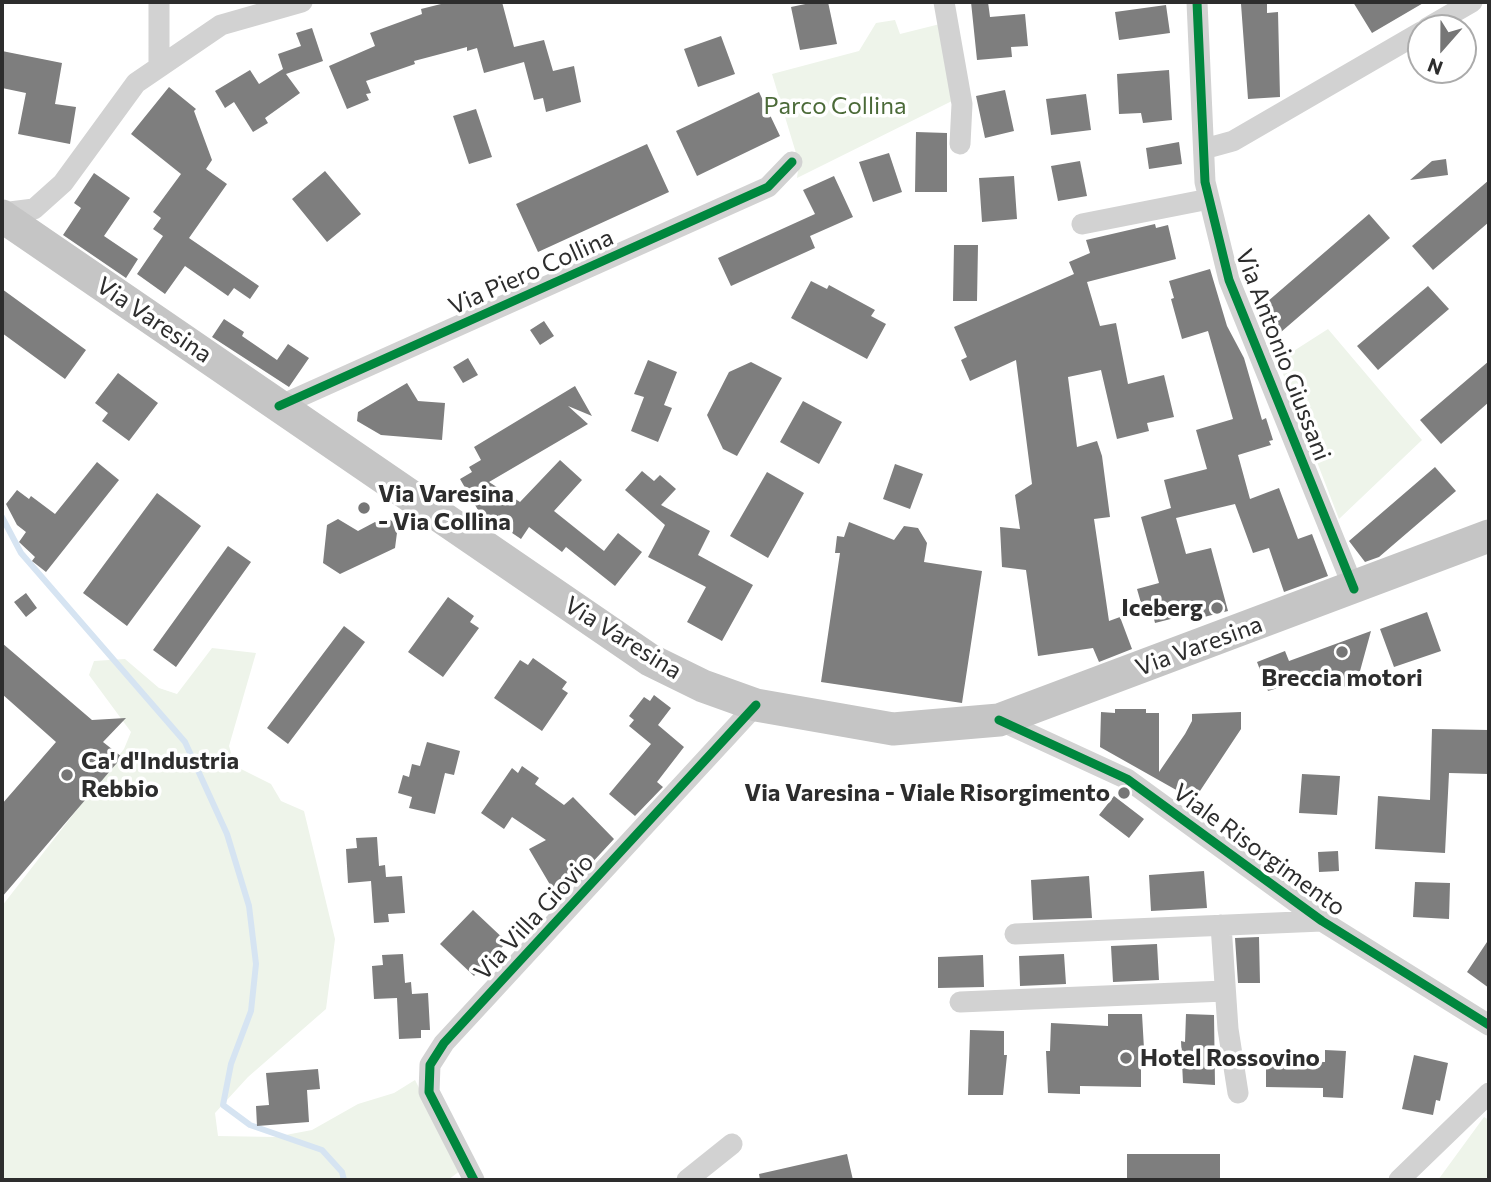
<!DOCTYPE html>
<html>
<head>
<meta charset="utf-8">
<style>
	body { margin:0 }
	#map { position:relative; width:1491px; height:1182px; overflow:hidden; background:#fff; font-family:Commissioner,sans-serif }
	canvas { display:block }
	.frame { position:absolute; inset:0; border:4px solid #2d2d2d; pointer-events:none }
	.north { position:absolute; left:1407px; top:14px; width:70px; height:70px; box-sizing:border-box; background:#fff; border:2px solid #ababab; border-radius:50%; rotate:201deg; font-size:19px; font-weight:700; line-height:28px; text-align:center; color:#2d2d2d }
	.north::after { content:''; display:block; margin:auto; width:24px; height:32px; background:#767676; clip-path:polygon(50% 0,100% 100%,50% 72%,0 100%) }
</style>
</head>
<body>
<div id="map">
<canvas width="1491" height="1182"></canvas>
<div class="frame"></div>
<div class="north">N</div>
</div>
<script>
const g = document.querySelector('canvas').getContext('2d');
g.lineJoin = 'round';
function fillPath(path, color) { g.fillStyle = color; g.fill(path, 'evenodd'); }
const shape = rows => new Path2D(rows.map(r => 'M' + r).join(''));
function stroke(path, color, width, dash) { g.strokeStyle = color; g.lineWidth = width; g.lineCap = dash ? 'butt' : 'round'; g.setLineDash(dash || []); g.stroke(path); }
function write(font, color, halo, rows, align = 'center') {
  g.font = font + ' Commissioner,sans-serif'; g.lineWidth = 7; g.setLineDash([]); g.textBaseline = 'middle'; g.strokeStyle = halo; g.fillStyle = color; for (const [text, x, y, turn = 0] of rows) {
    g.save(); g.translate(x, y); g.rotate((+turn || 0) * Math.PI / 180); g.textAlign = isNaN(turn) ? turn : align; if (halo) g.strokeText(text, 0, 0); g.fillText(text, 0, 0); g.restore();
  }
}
const green = shape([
	[895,20,900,34,940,24,952,101,797,178,799,163,772,74,859,51,876,23],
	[1328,329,1422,440,1339,519,1278,361],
	[212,648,256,653,229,746,235,766,271,784,281,801,304,811,335,939,326,1009,248,1077,215,1113,218,1136,275,1137,312,1130,358,1104,394,1093,415,1080,461,1170,448,1180,2,1180,2,906,124,749,131,732,89,675,94,661,125,659,159,688,177,694],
	[1484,1117,1489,1120,1489,1180,1438,1180]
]);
const stream = shape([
	[2,517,21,553,185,742,227,834,249,906,256,964,251,1011,231,1064,223,1105,250,1125,322,1150,342,1172,344,1180]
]);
const building = shape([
	[449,2,502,2,514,47,544,40,553,71,574,66,581,102,546,112,543,98,534,100,524,62,484,73,477,48,467,51,467,47,414,61,415,64,366,81,371,93,366,94,369,100,347,109,329,66,375,46,370,33,422,14,421,9],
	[815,2,828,2,837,44,800,50,791,7],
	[971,2,988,2,990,17,1025,14,1028,46,1011,47,1012,57,977,60],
	[1353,2,1425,2,1372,33],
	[1267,3,1267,13,1278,12,1280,97,1248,99,1241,4],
	[1166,5,1170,33,1119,40,1115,12],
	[312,28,323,61,286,74,300,93,265,118,268,123,253,132,234,102,225,108,215,91,250,70,259,84,283,69,278,54,301,46,296,33],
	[721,36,735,74,698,87,684,49],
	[2,51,62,63,55,104,76,107,70,144,18,134,26,93,2,88],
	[1169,70,1172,120,1143,123,1141,113,1119,114,1117,74],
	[169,87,196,109,194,111,212,160,206,169,227,184,189,238,259,286,250,299,234,288,228,296,185,266,165,294,137,274,163,236,153,229,161,218,153,212,181,174,131,134],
	[1005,90,1014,131,985,138,976,96],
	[759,92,780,136,697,176,676,131],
	[1086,94,1091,130,1051,135,1046,99],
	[476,109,492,157,469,164,453,116],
	[916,132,947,133,947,192,915,192],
	[1179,142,1182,164,1149,169,1146,148],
	[647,144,669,192,538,252,516,204],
	[889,153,902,192,873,202,859,162],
	[1446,159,1448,175,1410,180,1432,161],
	[1080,161,1087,196,1058,201,1051,166],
	[325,171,361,214,327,242,292,199],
	[94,173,130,198,104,236,138,259,126,278,63,235,81,208,74,203],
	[834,176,853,217,810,236,815,248,731,286,718,258,815,214,803,190],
	[1014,176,1017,219,982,222,979,178],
	[1489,180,1489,222,1433,270,1412,246],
	[1369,214,1390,238,1281,332,1260,308],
	[1155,224,1156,228,1168,225,1176,259,1087,282,1100,326,1116,323,1128,384,1164,375,1174,417,1147,423,1149,431,1117,439,1101,370,1068,377,1077,447,1097,441,1102,456,1110,517,1094,519,1109,621,1120,617,1132,649,1099,662,1093,648,1038,656,1026,570,1002,567,1000,527,1020,529,1015,495,1032,484,1016,360,970,381,961,360,967,357,954,327,1074,274,1069,262,1090,253,1086,240],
	[954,245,978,245,977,301,953,301],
	[1210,269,1227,326,1244,358,1262,420,1266,418,1273,440,1269,441,1271,445,1238,455,1250,499,1279,488,1298,539,1312,534,1328,576,1284,592,1269,548,1253,553,1235,504,1176,518,1186,554,1211,548,1228,611,1204,617,1202,611,1155,623,1153,615,1145,617,1137,589,1159,583,1141,517,1171,508,1164,480,1207,469,1196,430,1233,419,1208,331,1182,339,1171,299,1174,298,1169,281],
	[811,281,827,289,829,285,875,310,871,316,886,324,867,359,791,318],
	[1428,286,1449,309,1378,370,1357,346],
	[2,289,86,350,65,379,2,333],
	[224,319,244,332,242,336,277,360,288,344,309,358,289,387,212,337],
	[544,321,554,336,540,345,530,330],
	[468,358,478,375,463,383,453,367],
	[648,360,677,372,664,405,672,408,658,442,631,431,644,397,634,394],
	[1489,361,1489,402,1441,444,1420,420],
	[751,362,782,378,737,456,723,449,707,415,729,372],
	[118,373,158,403,129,441,102,421,108,413,95,403],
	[407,383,418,401,445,403,442,440,381,435,357,421,358,412],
	[575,386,592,416,568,406,588,424,489,482,520,502,560,460,582,480,554,511,604,551,618,533,642,552,615,586,566,547,562,552,529,527,521,539,478,510,460,479,472,472,469,467,481,460,474,447],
	[803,401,842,422,819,464,780,442],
	[97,462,119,480,46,572,32,561,35,557,19,542,26,532,17,525,6,504,17,490,29,499,31,496,55,514],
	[895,464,923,474,910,509,883,499],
	[1435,467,1456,491,1379,557,1365,562,1349,541],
	[642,471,654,481,660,475,676,489,661,505,710,531,698,555,753,585,722,641,687,622,706,587,648,557,665,525,625,490],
	[767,472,804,493,768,558,730,536],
	[157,493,201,526,127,626,83,593],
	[338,519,358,531,375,522,381,526,389,519,398,525,395,548,340,574,323,563,327,525],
	[849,522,894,540,904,526,918,528,927,543,924,562,982,571,962,703,821,682,840,553,835,553,837,536,844,537],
	[228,546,251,562,176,667,153,650],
	[26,593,37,608,26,617,14,602],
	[448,597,474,616,470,622,479,628,443,677,408,652],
	[1427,612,1441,651,1394,667,1380,629],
	[344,626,365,642,288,744,267,728],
	[1371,631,1357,682,1337,689,1333,678,1314,685,1314,677,1268,691,1257,662,1285,651,1289,661],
	[2,643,92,720,126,718,103,742,122,757,2,897,2,804,56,742,2,694],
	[533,658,567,682,562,689,568,693,542,731,494,698,520,660,528,665],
	[654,695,671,708,658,725,684,747,657,782,663,787,635,816,609,794,651,744,629,726,634,720,629,716,644,697,650,701],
	[1115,709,1146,709,1146,713,1159,713,1159,772,1185,734,1192,721,1192,714,1241,712,1241,729,1194,800,1100,747,1101,712,1115,713],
	[1432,729,1489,730,1489,774,1449,773,1445,853,1375,849,1378,796,1430,800],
	[427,742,460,751,454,775,445,773,435,814,409,808,412,797,398,793,403,775,409,777,412,764,420,766],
	[522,766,539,778,535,784,564,805,573,797,614,839,564,893,556,885,552,888,529,849,546,840,512,817,504,829,481,813,512,768,518,773],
	[1302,774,1340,776,1337,815,1299,813],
	[1114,796,1144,819,1129,838,1099,815],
	[377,837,379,866,385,865,386,877,402,876,405,913,388,914,389,922,374,923,371,881,348,883,346,849,357,848,356,838],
	[1338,851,1339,871,1319,872,1318,852],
	[1204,871,1207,908,1151,911,1149,875],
	[1089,876,1092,918,1033,920,1031,880],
	[1415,882,1450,883,1449,919,1413,917],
	[473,910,507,942,474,976,440,944],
	[1259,937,1260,983,1238,983,1235,938],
	[1489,939,1489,988,1467,972],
	[1157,944,1159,980,1113,982,1111,946],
	[403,954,405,983,411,982,412,994,428,993,430,1030,421,1030,421,1038,399,1039,397,998,374,999,372,966,383,965,382,955],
	[1064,954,1066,984,1020,986,1019,956],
	[983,955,984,987,938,988,938,957],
	[1108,1014,1142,1014,1145,1066,1141,1066,1141,1087,1080,1086,1080,1094,1048,1093,1046,1051,1050,1051,1051,1023,1108,1026],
	[1186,1014,1214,1015,1215,1085,1183,1083,1181,1041,1185,1042],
	[970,1030,1004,1031,1004,1055,1007,1055,1003,1095,968,1095],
	[1325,1050,1346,1051,1343,1098,1323,1097,1323,1088,1266,1087,1266,1061,1325,1062],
	[1414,1055,1448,1063,1440,1101,1436,1100,1433,1115,1402,1109],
	[318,1069,320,1089,307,1090,309,1122,257,1126,256,1106,269,1105,266,1073],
	[847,1154,853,1180,760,1180,759,1174],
	[1127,1154,1220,1154,1220,1180,1127,1180]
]);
const minor = shape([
	[944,2,962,104,960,144],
	[1197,2,1205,182,1229,280,1354,589],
	[1427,28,1472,2],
	[159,67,159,2],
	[1204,149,1233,141,1421,32],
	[2,213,34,209,63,183,136,83,221,25,302,2],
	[1082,224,1209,199],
	[279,406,768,187,792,162],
	[999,720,1127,779,1322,921,1489,1025],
	[1221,925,1228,1029,1238,1093],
	[1015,934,1322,921],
	[960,1002,1225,991],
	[474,1180,429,1092,430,1065,444,1043,756,705],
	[687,1180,732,1144],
	[1399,1180,1489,1093]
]);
const primary = shape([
	[2,216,650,660,703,686,756,705,893,729,999,720,1489,536]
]);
const cycleway = shape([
	[1197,2,1205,182,1229,280,1354,589],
	[279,406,768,187,792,162],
	[999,720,1127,779,1322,921,1489,1025],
	[474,1180,429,1092,430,1065,444,1043,756,705]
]);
const markers = [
	[364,508,7,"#767676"],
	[1217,608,7,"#767676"],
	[1342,652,7,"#767676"],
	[67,775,7,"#767676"],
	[1124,793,7,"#767676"],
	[1126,1058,7,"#767676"]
];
const parkNames = [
	["Parco Collina",835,106]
];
const streetNames = [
	["Via Piero Collina",531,272,-24],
	["Via Varesina",154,320,34],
	["Via Antonio Giussani",1283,355,69],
	["Via Varesina",623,638,32],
	["Via Varesina",1199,646,-20],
	["Viale Risorgimento",1259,850,36],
	["Via Villa Giovio",534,917,-47]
];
const poiNames = [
	["Via Varesina",378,494],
	["- Via Collina",378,522],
	["Iceberg",1203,608,"right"],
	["Breccia motori",1342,678,"center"],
	["Ca' d'Industria",81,761],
	["Rebbio",81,789],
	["Via Varesina - Viale Risorgimento",1110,793,"right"],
	["Hotel Rossovino",1140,1058]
];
fillPath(green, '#eef4ea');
stroke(stream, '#d6e4f2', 6);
fillPath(building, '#7e7e7e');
stroke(minor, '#d2d2d2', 21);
stroke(primary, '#c5c5c5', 33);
stroke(cycleway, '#00873e', 9);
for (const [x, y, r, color] of markers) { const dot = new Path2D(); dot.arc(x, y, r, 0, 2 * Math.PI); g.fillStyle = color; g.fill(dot); stroke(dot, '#fff', 2.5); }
write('24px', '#4b6a38', '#fff', parkNames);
write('24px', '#2d2d2d', '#fff', streetNames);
write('bold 24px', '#2d2d2d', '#fff', poiNames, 'left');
</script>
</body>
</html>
